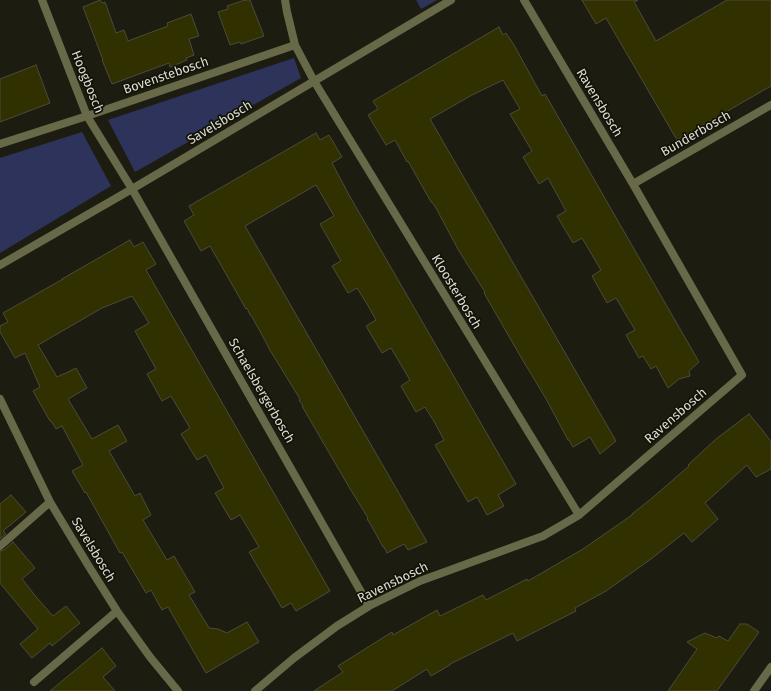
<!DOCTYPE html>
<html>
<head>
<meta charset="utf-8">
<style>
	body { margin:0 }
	canvas { display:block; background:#1c1d10 }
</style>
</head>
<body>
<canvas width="771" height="691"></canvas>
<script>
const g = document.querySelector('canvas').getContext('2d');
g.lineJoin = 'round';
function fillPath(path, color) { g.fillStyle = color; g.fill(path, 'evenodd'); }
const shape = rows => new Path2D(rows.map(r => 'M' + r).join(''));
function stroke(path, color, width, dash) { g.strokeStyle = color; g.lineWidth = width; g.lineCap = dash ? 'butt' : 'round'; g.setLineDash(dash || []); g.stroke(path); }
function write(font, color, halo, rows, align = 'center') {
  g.font = font + ' "Fira Sans",sans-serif'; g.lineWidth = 3.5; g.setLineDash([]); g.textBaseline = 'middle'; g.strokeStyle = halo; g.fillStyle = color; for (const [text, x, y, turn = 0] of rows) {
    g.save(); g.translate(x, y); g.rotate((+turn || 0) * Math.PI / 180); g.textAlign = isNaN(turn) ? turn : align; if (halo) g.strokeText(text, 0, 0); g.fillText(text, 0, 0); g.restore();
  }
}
const green = shape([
	[416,0,437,0,421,9],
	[294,58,301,78,135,172,108,120],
	[82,132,111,186,0,253,0,158]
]);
const building = shape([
	[100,0,102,3,105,2,116,33,124,30,128,41,168,26,167,23,191,14,199,36,189,39,194,55,186,58,187,60,170,67,169,63,112,84,102,60,103,60,83,7,100,0],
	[245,0,250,0,264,36,241,44,240,42,230,45,218,12,228,9,227,6,245,0],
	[582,0,638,0,634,2,656,41,727,0,771,0,771,86,677,140,606,18,596,24,582,0],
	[499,27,503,35,506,33,514,45,542,96,545,94,699,362,689,371,690,376,679,379,668,388,656,366,651,369,643,356,639,358,626,335,635,330,616,298,607,303,592,276,601,270,582,238,573,243,557,216,566,211,548,178,539,184,523,157,532,151,510,114,520,109,503,80,472,95,430,119,616,441,600,454,590,437,573,447,569,440,568,440,545,397,522,359,484,293,485,292,459,251,436,208,432,202,431,202,408,161,407,162,395,140,386,145,368,115,378,109,373,101,499,27],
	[36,65,50,103,0,122,0,79,36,65],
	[316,133,320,140,329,135,342,157,332,163,349,195,516,484,498,495,504,506,487,515,477,497,468,502,435,445,444,440,435,423,425,407,416,412,401,386,410,380,391,348,382,353,366,326,376,320,367,304,357,288,348,293,332,266,341,261,320,224,334,216,316,185,245,226,427,542,408,550,404,544,387,553,384,547,383,547,371,525,367,519,368,518,349,487,302,406,303,406,299,400,300,399,268,347,268,346,251,315,250,315,247,308,246,309,210,246,201,251,184,221,194,215,189,206,316,133],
	[130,240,134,247,143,242,156,264,146,270,330,591,296,611,291,603,282,608,249,552,259,547,249,530,240,515,231,520,215,493,224,488,206,455,197,460,181,434,190,428,171,396,162,401,147,374,156,369,135,331,149,323,132,296,102,308,38,345,57,377,63,374,64,374,76,368,87,388,68,399,92,439,118,425,127,441,109,451,135,496,140,493,151,515,143,520,167,560,174,556,195,592,189,595,209,628,218,629,227,633,247,622,259,642,206,673,168,607,162,610,151,590,146,593,122,552,120,553,86,492,85,493,72,471,83,465,62,426,56,429,51,421,50,421,33,391,40,387,25,353,15,358,0,332,0,326,8,322,3,313,63,279,62,279,130,240],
	[749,414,764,432,771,442,771,469,756,477,747,465,705,503,718,519,692,542,684,533,651,559,606,591,575,608,576,611,517,641,513,633,450,664,450,665,431,676,427,669,392,691,314,691,343,672,338,666,392,632,393,635,437,610,440,616,483,595,486,600,527,579,528,581,583,549,632,515,632,514,651,499,689,466,688,465,716,439,749,414],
	[11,495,26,512,3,531,6,534,0,539,0,504,11,495],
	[13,542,35,568,22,579,37,598,53,616,66,606,80,623,52,646,50,643,32,658,20,644,38,629,0,583,0,551,4,550,13,542],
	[740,624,747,624,759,632,717,691,668,691,697,649,687,642,705,633,717,638,719,636,728,641,740,624],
	[102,648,116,666,103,677,115,691,50,691,102,648]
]);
const minor = shape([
	[42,0,87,116,132,189,369,606],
	[285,0,287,12,295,45,314,81,579,515],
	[0,144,87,116,295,45],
	[633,184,771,105],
	[0,265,132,189,451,0],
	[0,399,50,502,88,565,117,611,150,657,178,691],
	[0,546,50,502],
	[34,682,117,611],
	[255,691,294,658,337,626,369,606,420,581,543,536,579,515,742,375,633,184,524,0]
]);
const tertiary = shape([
	[754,691,771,667]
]);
const streetNames = [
	["Bovenstebosch",166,76,-19],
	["Hoogbosch",87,82,68],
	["Ravensbosch",599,103,59],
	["Savelsbosch",220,123,-31],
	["Bunderbosch",696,134,-30],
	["Kloosterbosch",456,292,59],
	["Schaelsbergerbosch",261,391,60],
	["Ravensbosch",676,416,-41],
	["Savelsbosch",93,550,59],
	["Ravensbosch",393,583,-26]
];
fillPath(green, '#2d335b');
fillPath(building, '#303000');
stroke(building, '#4b4b3d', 1);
stroke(minor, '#686948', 8);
stroke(tertiary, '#686948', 8);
write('13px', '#dbdcd3', '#131307', streetNames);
</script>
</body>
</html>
